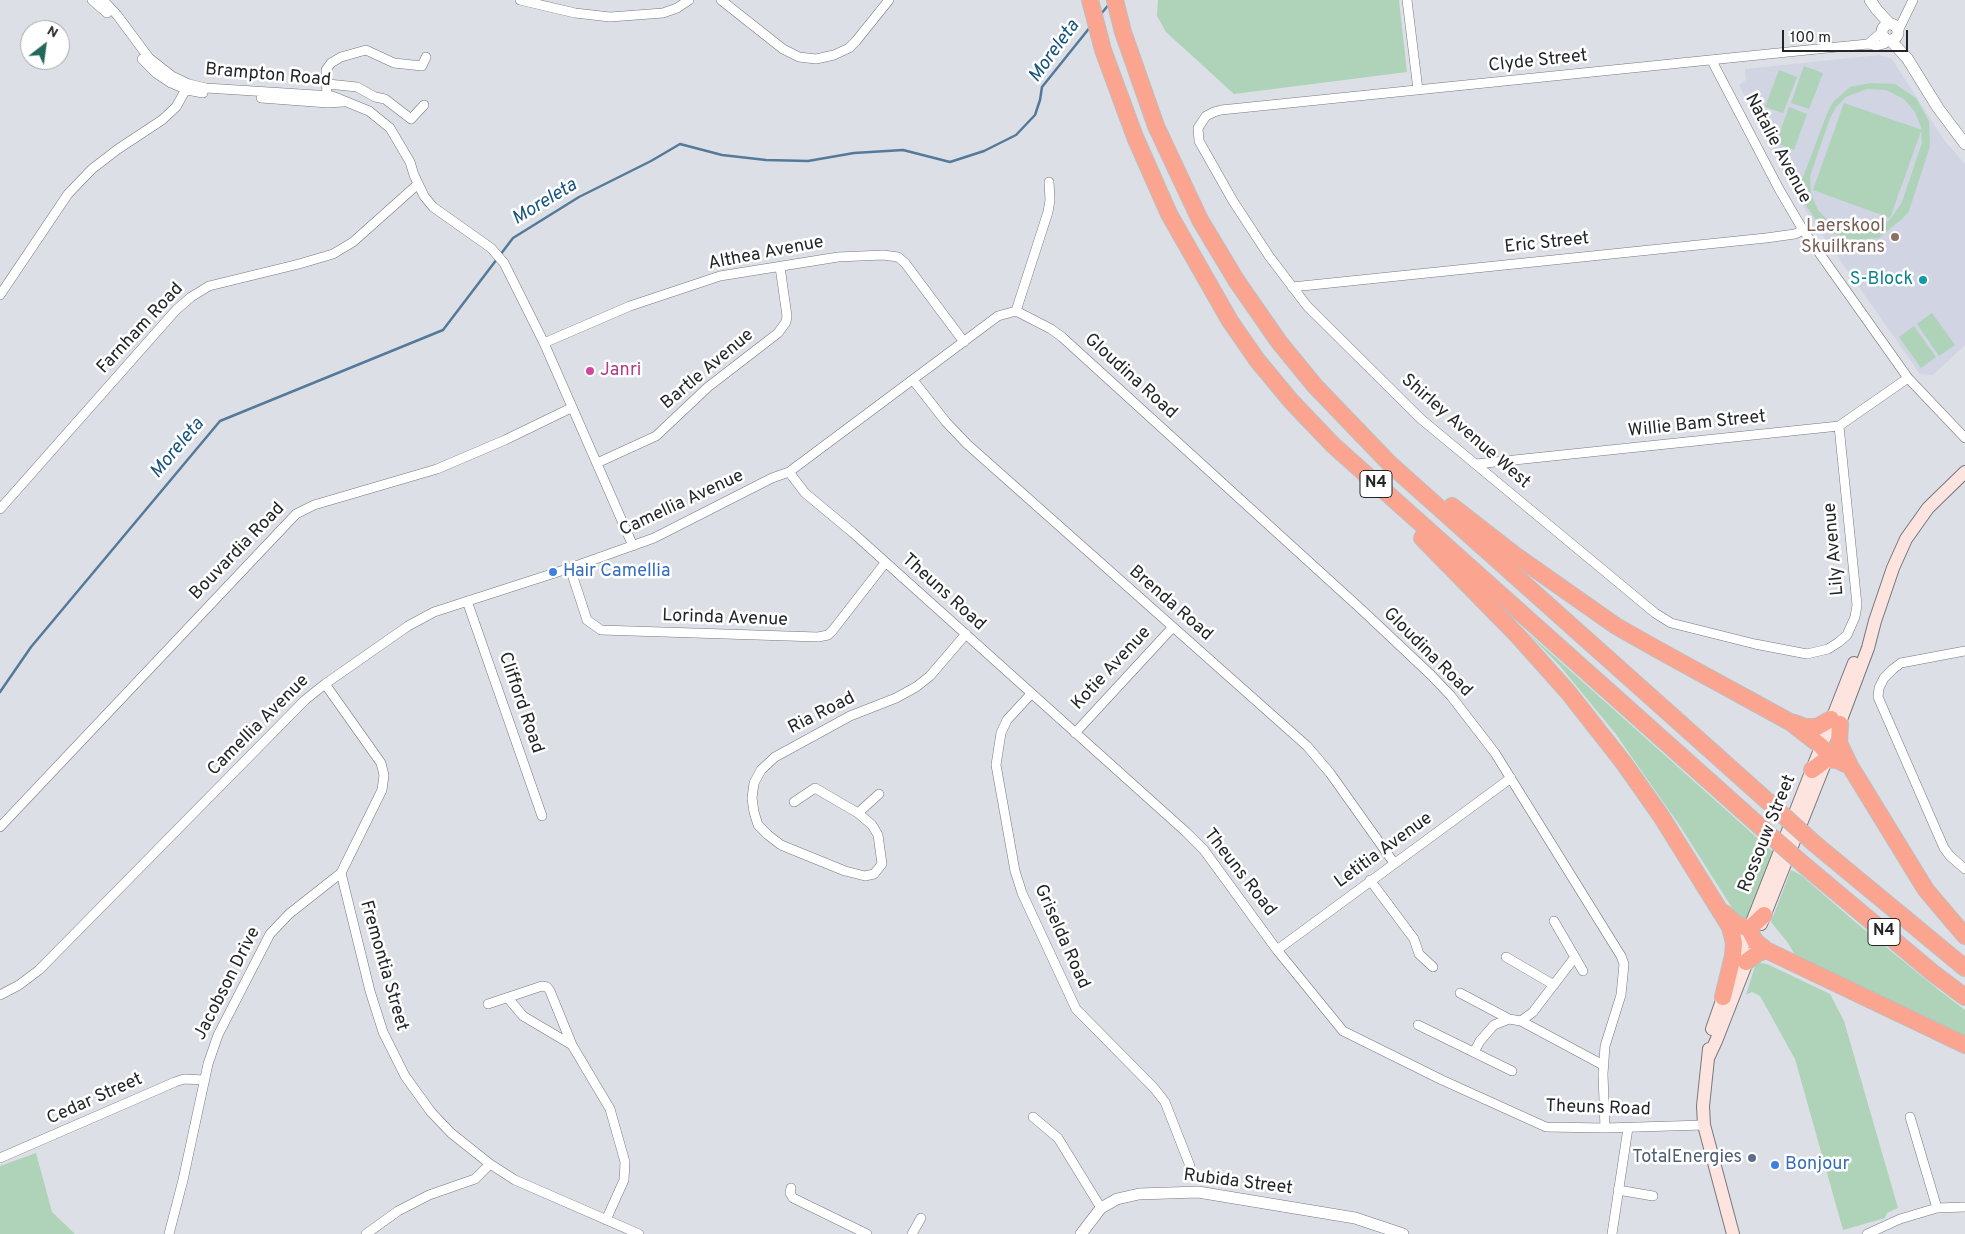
<!DOCTYPE html>
<html>
<head>
<meta charset="utf-8">
<style>
	body { margin:0 }
	#map { position:relative; width:1965px; height:1234px; overflow:hidden; background:#dddfe7; font-family:Overpass,sans-serif }
	canvas { display:block }
	.north { position:absolute; left:20px; top:20px; width:50px; height:50px; box-sizing:border-box; background:#fff; border:1px solid #a7a8a9; border-radius:50%; rotate:30deg; font-size:14px; font-weight:700; line-height:20px; text-align:center; color:#242528 }
	.north::after { content:''; display:block; margin:auto; width:18px; height:22px; background:#23685a; clip-path:polygon(50% 0,100% 100%,50% 72%,0 100%) }
	.scale { position:absolute; left:1782px; top:30px; width:126px; height:22px; box-sizing:border-box; border:2px solid #242528; border-top:0; padding-left:6px; font-size:15px; line-height:18px; white-space:nowrap; color:#242528; -webkit-text-stroke:4px #fff; paint-order:stroke }
</style>
</head>
<body>
<div id="map">
<canvas width="1965" height="1234"></canvas>
<div class="north">N</div>
<div class="scale">100 m</div>
</div>
<script>
const g = document.querySelector('canvas').getContext('2d');
g.lineJoin = 'round';
function fillPath(path, color) { g.fillStyle = color; g.fill(path, 'evenodd'); }
const shape = rows => new Path2D(rows.map(r => 'M' + r).join(''));
function stroke(path, color, width, dash) { g.strokeStyle = color; g.lineWidth = width; g.lineCap = dash ? 'butt' : 'round'; g.setLineDash(dash || []); g.stroke(path); }
function write(font, color, halo, rows, align = 'center') {
  g.font = font + ' Overpass,sans-serif'; g.lineWidth = 5; g.setLineDash([]); g.textBaseline = 'middle'; g.strokeStyle = halo; g.fillStyle = color; for (const [text, x, y, turn = 0] of rows) {
    g.save(); g.translate(x, y); g.rotate((+turn || 0) * Math.PI / 180); g.textAlign = isNaN(turn) ? turn : align; if (halo) g.strokeText(text, 0, 0); g.fillText(text, 0, 0); g.restore();
  }
}
const built = shape([
	[1879,55,1892,59,1944,140,1965,164,1965,345,1933,375,1920,374,1807,213,1739,85,1746,80,1745,69]
]);
const green = shape([
	[1158,0,1399,0,1407,72,1234,94,1166,32,1157,16],
	[1804,66,1823,73,1809,109,1791,103],
	[1779,70,1797,77,1783,113,1765,107],
	[1871,83,1895,84,1916,98,1929,121,1930,146,1909,211,1903,218,1879,238,1852,240,1827,231,1816,220,1807,207,1802,194,1802,180,1828,111,1834,101,1850,87],
	[1867,89,1886,90,1904,99,1915,112,1922,130,1844,103,1813,190,1890,218,1921,131,1922,143,1902,202,1892,217,1887,222,1868,230,1847,230,1829,222,1818,210,1811,194,1810,176,1830,118,1836,107,1846,97],
	[1789,107,1807,114,1794,150,1776,143],
	[1932,313,1955,345,1939,356,1917,324],
	[1914,326,1936,357,1921,368,1899,337],
	[1526,631,1774,853,1747,921,1738,917,1680,826,1615,733,1560,666],
	[1791,870,1801,875,1854,921,1940,991,1965,1010,1965,1041,1798,960,1788,943,1771,922],
	[1760,963,1767,964,1830,994,1844,1021,1898,1208,1887,1213,1885,1218,1843,1230,1795,1059,1760,996,1752,992,1746,995,1755,966],
	[36,1153,52,1212,75,1234,0,1234,0,1166]
]);
const stream = shape([
	[1101,14,1110,3],
	[0,692,31,647,220,421,443,330,513,238,579,197,651,161,680,144,722,155,766,160,808,161,854,153,903,150,950,162,984,151,1016,135,1035,115,1040,100,1042,87,1091,26]
]);
const minor = shape([
	[92,0,107,13],
	[103,0,117,15,149,58,172,76,189,84,206,88,332,96,369,111,390,128,410,162,414,175,424,196,433,207,491,248,504,263,544,343,633,546],
	[520,0,575,13,610,17,663,13,677,8,689,0],
	[721,0,783,49,799,57,816,59,834,55,849,48,856,41,889,0],
	[1407,0,1418,90],
	[1898,31,1913,0],
	[1868,44,1882,32],
	[142,59,156,73,171,83,187,90,203,93],
	[1712,61,1779,189,1803,230,1908,378,1965,438],
	[328,84,357,87,375,97,385,99,411,119,424,105],
	[327,96,326,70,331,63,341,57,366,50,394,63,422,66,426,57],
	[261,98,328,103,343,102],
	[1292,287,1766,238,1795,234,1803,230],
	[0,295,68,194,92,169,118,149,162,120,176,107,189,84],
	[1016,311,1051,329,1062,337,1362,610,1431,675,1451,696,1495,753,1621,956,1624,964,1621,995,1605,1046,1603,1074,1605,1128],
	[1016,311,1048,212,1050,200,1049,182],
	[544,343,630,306,720,276,838,257,883,255,898,257,905,263,964,342],
	[913,380,946,422,967,444,1307,746,1330,773,1394,863],
	[1839,426,1857,605,1855,617,1847,635,1839,642,1828,649,1807,654,1755,644,1671,623,1655,613,1421,419,1307,306,1269,256,1233,201,1199,141,1198,128,1206,116,1214,112,1221,110,1827,48,1868,44,1876,46,1884,44,1889,40],
	[597,463,656,436,708,387,778,333,786,322,787,316,780,267],
	[1476,464,1839,426,1908,378],
	[789,472,805,493,852,532,1186,832,1204,850,1277,950,1343,1031,1442,1080,1546,1127,1605,1128,1704,1125],
	[0,509,176,310,191,297,209,286,299,264,333,254,353,242,418,184],
	[570,568,587,620,601,630,818,637,828,635,833,630,885,563],
	[467,601,542,816],
	[1965,651,1901,663,1893,669,1884,678,1879,688,1878,697,1944,848,1950,856,1965,869],
	[1031,694,1007,720,1001,733,996,765,1015,871,1022,893,1076,1009,1154,1088,1165,1102,1190,1166],
	[1075,733,1172,628],
	[794,802,815,788,858,813,872,825,878,835,882,864,874,874,865,876,845,871,781,845,768,835,758,825,754,812,752,798,754,783,761,770,775,757,850,716,896,698,916,687,930,676,966,634],
	[858,813,879,794],
	[0,827,296,514,314,505,437,469,505,440,571,408],
	[341,873,370,991,383,1032,405,1076,431,1112,451,1133,490,1164,515,1180,639,1234],
	[1370,880,1414,939,1419,954,1433,967],
	[1554,921,1583,971],
	[1277,950,1511,778],
	[1506,957,1554,985],
	[1460,993,1509,1019],
	[0,995,19,985,39,970,305,700,325,684,408,626,434,612,570,568,654,538,772,478,789,472,998,316,1016,311],
	[508,998,523,1016,572,1045],
	[488,1004,542,986,547,987,550,991,572,1045,610,1109,625,1162,624,1180,606,1220],
	[1521,1021,1603,1065],
	[1418,1025,1512,1071],
	[1474,1052,1480,1041,1494,1025,1509,1019,1521,1021,1533,1012,1575,957],
	[1033,1117,1058,1138,1101,1208],
	[1910,1117,1937,1208],
	[0,1158,175,1082,184,1079,205,1080],
	[791,1188,790,1193,793,1198,867,1234],
	[1618,1190,1653,1196],
	[169,1234,183,1180,208,1064,218,1035,270,934,289,914,341,873,382,790,384,775,381,763,325,684],
	[366,1234,398,1211,429,1195,475,1179,490,1164],
	[912,1234,921,1218],
	[1612,1234,1628,1128],
	[1867,1234,1900,1219,1937,1208,1965,1207]
]);
const tertiary = shape([
	[1870,0,1877,10,1890,24],
	'1882 32a8 8 0 1 1 16 0a8 8 0 1 1-16 0Z',
	[1890,40,1907,58,1938,108,1965,144],
	[1081,1234,1101,1208,1117,1199,1139,1194,1198,1192,1355,1218,1403,1234]
]);
const secondary = shape([
	[1836,733,1868,648,1875,621,1893,568,1906,539,1928,508,1965,472],
	[1761,924,1827,758],
	[1736,963,1854,663],
	[1712,1029,1726,989],
	[1709,1049,1703,1106,1704,1125,1733,1234],
	[1709,1056,1716,1041,1750,954]
]);
const motorway = shape([
	[1090,0,1103,50,1135,137,1169,214,1230,321,1257,360,1291,401,1333,445,1764,830],
	[1115,0,1123,32,1156,126,1200,220,1236,280,1279,342,1315,386,1390,464,1774,807],
	[1452,506,1515,555,1616,626,1662,652,1790,722,1821,746,1828,754],
	[1422,538,1518,636,1568,692,1623,762,1661,816,1730,927,1734,943,1733,956,1723,997],
	[1795,723,1805,727,1817,727,1831,719],
	[1840,724,1839,743,1850,766],
	[1812,770,1827,759,1837,760,1850,766,1926,890,1965,936],
	[1815,844,1965,968],
	[1804,865,1933,973,1965,997],
	[1724,913,1736,924,1749,929,1755,941,1766,950,1965,1045],
	[1749,929,1764,915],
	[1746,962,1758,953,1766,950]
]);
const motorwayBridge = shape([
	[1774,807,1815,844],
	[1764,830,1804,865]
]);
const markers = [
	[1895,237,5,"#8d6e63"],
	[1923,280,5,"#0f9aa8"],
	[590,371,5,"#d1479c"],
	[553,572,5,"#3f7fe0"],
	[1752,1158,5,"#5c6f8a"],
	[1775,1165,5,"#3f7fe0"]
];
const shields = [
	[1376,484,32],
	[1884,932,32]
];
const shieldNames = [
	["N4",1376,484],
	["N4",1884,932]
];
const streetNames = [
	["Clyde Street",1538,62,-6],
	["Brampton Road",268,76,5],
	["Natalie Avenue",1777,149,62],
	["Eric Street",1547,244,-6],
	["Althea Avenue",766,254,-11],
	["Farnham Road",141,329,-47],
	["Bartle Avenue",708,370,-40],
	["Gloudina Road",1130,377,42],
	["Willie Bam Street",1697,425,-6],
	["Shirley Avenue West",1465,432,41],
	["Camellia Avenue",682,504,-25],
	["Lily Avenue",1835,549,-95],
	["Bouvardia Road",238,552,-46],
	["Theuns Road",943,593,42],
	["Brenda Road",1170,604,41],
	["Lorinda Avenue",725,619,2],
	["Gloudina Road",1427,653,45],
	["Kotie Avenue",1112,669,-47],
	["Clifford Road",520,703,71],
	["Ria Road",822,714,-27],
	["Camellia Avenue",259,726,-45],
	["Rossouw Street",1768,834,-68],
	["Letitia Avenue",1384,851,-36],
	["Theuns Road",1239,873,52],
	["Griselda Road",1061,937,66],
	["Fremontia Street",383,966,74],
	["Jacobson Drive",228,984,-63],
	["Cedar Street",95,1100,-24],
	["Theuns Road",1598,1109,2],
	["Rubida Street",1238,1183,7]
];
const educationNames = [
	["Laerskool",1885,227],
	["Skuilkrans",1885,248]
];
const cultureNames = [
	["S-Block",1913,280]
];
const hotelNames = [
	["Janri",600,371]
];
const shopNames = [
	["Hair Camellia",563,572],
	["Bonjour",1785,1165]
];
const serviceNames = [
	["TotalEnergies",1742,1158]
];
const waterNames = [
	["Moreleta",1055,52,-54],
	["Moreleta",545,203,-31],
	["Moreleta",178,449,-50]
];
fillPath(built, '#d0d4e3');
fillPath(green, '#aed3b8');
stroke(stream, '#547a99', 2.5);
stroke(minor, '#76787f', 10);
stroke(tertiary, '#76787f', 12);
stroke(secondary, '#76787f', 14);
stroke(motorway, '#bdbebe', 18);
stroke(minor, '#fff', 9);
stroke(tertiary, '#fff', 11);
stroke(secondary, '#fee4de', 12);
stroke(motorway, '#fba590', 16);
stroke(motorwayBridge, '#bdbebe', 18, []);
stroke(motorwayBridge, '#fba590', 16);
for (const [x, y, r, color] of markers) { const dot = new Path2D(); dot.arc(x, y, r, 0, 2 * Math.PI); g.fillStyle = color; g.fill(dot); stroke(dot, '#fff', 2); }
for (const [x, y, w] of shields) { const box = new Path2D(); box.roundRect(x - w / 2, y - 13.5, w, 27, 4); g.fillStyle = '#fff'; g.fill(box); stroke(box, '#242528', 1); }
write('bold 16px', '#242528', null, shieldNames);
write('18px', '#242528', '#fff', streetNames);
write('18px', '#785e54', '#fff', educationNames, 'right');
write('18px', '#0d838f', '#fff', cultureNames, 'right');
write('18px', '#b23c85', '#fff', hotelNames, 'left');
write('18px', '#366cbe', '#fff', shopNames, 'left');
write('18px', '#4e5e75', '#fff', serviceNames, 'right');
write('italic 19px', '#17557f', '#fff', waterNames);
</script>
</body>
</html>
